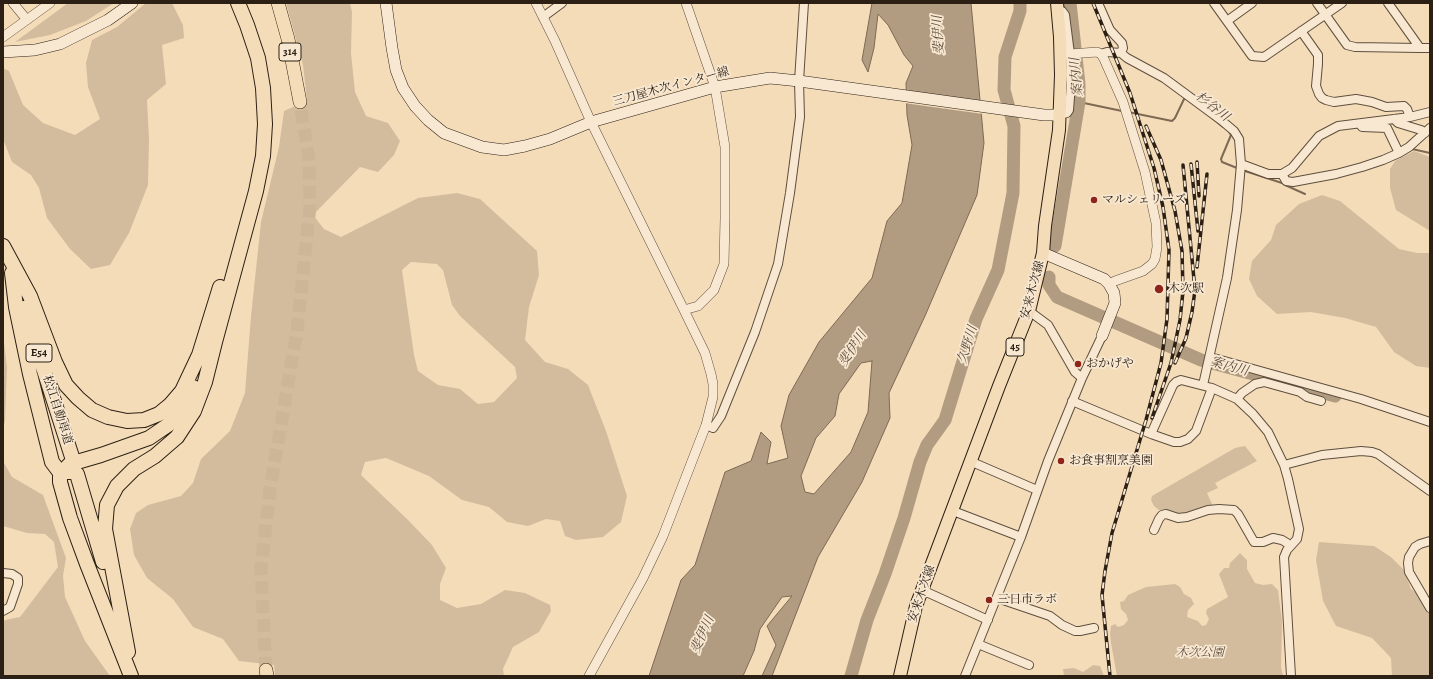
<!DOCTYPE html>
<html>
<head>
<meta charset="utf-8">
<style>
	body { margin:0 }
	#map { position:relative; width:1433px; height:679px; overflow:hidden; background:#f5dcb9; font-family:Alegreya,serif }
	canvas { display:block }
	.frame { position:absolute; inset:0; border:4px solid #2c2014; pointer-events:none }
</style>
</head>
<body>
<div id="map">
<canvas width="1433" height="679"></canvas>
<div class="frame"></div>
</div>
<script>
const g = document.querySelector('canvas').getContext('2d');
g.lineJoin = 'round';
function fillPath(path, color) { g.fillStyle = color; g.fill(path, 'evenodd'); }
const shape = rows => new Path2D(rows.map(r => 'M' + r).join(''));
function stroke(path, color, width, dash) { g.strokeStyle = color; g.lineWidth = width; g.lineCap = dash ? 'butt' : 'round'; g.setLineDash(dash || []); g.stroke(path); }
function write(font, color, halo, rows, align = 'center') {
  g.font = font + ' Alegreya,"Noto Serif JP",serif'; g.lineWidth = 3.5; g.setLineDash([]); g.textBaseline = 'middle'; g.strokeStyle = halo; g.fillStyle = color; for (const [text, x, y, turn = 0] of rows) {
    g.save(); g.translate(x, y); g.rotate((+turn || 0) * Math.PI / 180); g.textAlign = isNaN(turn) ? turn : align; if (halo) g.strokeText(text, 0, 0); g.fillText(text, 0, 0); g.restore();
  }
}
const green = shape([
	[68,3,114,3,86,21,50,35,15,42],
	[146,3,172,3,183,25,184,38,162,45,166,84,147,100,149,139,148,185,129,233,110,265,91,269,70,249,47,218,39,188,31,175,12,162,3,139,3,68,9,71,23,105,43,123,75,135,100,119,88,87,86,63,92,40,117,27],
	[286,3,350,3,352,12,351,53,355,92,366,116,388,123,400,141,394,155,378,172,360,167,313,215,324,229,341,237,418,198,457,193,480,199,537,251,539,275,529,307,525,340,545,362,568,369,588,385,606,431,627,496,621,522,603,537,576,540,565,536,560,521,546,519,528,526,507,522,489,507,462,500,429,476,386,458,365,462,361,475,408,520,432,545,446,568,440,584,440,600,457,608,481,604,505,590,525,593,550,605,551,611,539,632,513,647,503,669,504,676,275,676,274,665,239,661,223,639,193,627,173,599,147,578,134,555,130,529,136,513,148,505,181,496,193,483,201,459,230,431,245,393,251,316,261,222,279,147,284,111,307,101,303,65],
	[411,262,437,264,443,270,452,305,460,316,515,367,517,378,494,402,478,404,460,389,438,385,418,371,414,355,402,270],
	[1414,151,1430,157,1430,231,1396,210,1390,188,1390,169,1395,161],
	[1322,195,1340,201,1399,249,1417,253,1430,253,1430,368,1416,366,1394,352,1376,327,1345,318,1311,312,1277,314,1257,296,1249,279,1252,261,1271,240,1276,225,1299,204],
	[3,334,7,367,5,421,3,429],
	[1245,446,1257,461,1215,483,1218,488,1207,493,1213,506,1179,516,1159,510,1154,506,1151,500,1152,496,1235,448],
	[3,461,12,477,43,495,66,558,63,576,65,597,85,641,110,676,3,676,3,623,5,620,20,617,58,567,54,542,45,534,27,533,3,526],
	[1319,542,1374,546,1391,557,1404,570,1411,589,1430,602,1430,676,1392,676,1391,658,1372,638,1336,626,1323,601,1316,560],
	[1240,553,1247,560,1247,569,1255,583,1263,585,1272,584,1278,590,1282,621,1281,667,1283,676,1117,676,1111,643,1110,634,1111,626,1115,624,1118,627,1124,625,1128,620,1126,614,1121,609,1120,602,1124,601,1128,595,1146,587,1175,584,1180,587,1184,594,1191,598,1194,604,1188,610,1187,617,1198,621,1202,626,1206,625,1209,619,1206,613,1207,609,1228,597,1219,574,1224,568,1229,568,1230,563],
	[1093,665,1100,666,1104,676,1064,676,1063,669,1074,668,1083,672]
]);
const water = shape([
	[872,3,971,3,984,143,977,195,925,316,889,393,890,418,862,482,818,557,772,676,762,676,776,645,767,626,792,596,782,597,760,629,754,651,743,676,649,676,681,580,695,565,725,472,751,461,761,432,771,442,767,464,788,458,781,426,789,395,819,342,872,278,887,221,902,203,912,145,907,115,906,83,913,66,904,55,888,25,878,14,874,48,868,72,862,60,872,3],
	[872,361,868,412,851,452,814,494,805,492,801,476,816,438,835,416,839,394,861,363,872,361]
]);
const pier = shape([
	[904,91,982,102,983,114,904,103]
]);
const stream = shape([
	[1079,102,1122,111],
	[1128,112,1172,121,1175,118,1185,97,1187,98],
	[1212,118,1223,127],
	[1229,132,1231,135,1221,159,1222,162,1237,168],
	[1412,149,1430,153],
	[1245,171,1285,184],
	[1285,185,1305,194]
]);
const river = shape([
	[1055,246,1079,102,1079,84,1070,3],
	[1049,277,1049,285,1057,297,1201,360,1335,396],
	[851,676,867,620,885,574,904,518,920,462,927,445,945,420,976,319,998,270,1013,193,1014,126,1004,90,1005,57,1020,11,1020,3]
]);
const trunkTunnel = shape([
	[266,670,261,568,270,489,297,331,310,206,309,160,300,102]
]);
const minor = shape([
	[1098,3,1110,30,1122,43,1123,48,1121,53],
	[1214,3,1252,56,1264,57,1342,3],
	[1317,3,1347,45,1355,47,1420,48],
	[1388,3,1420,48,1430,48],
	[1058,12,1062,11,1065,15,1070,54,1071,84,1069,110,1067,113,1059,115],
	[543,17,562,3],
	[1227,21,1252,3],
	[1301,31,1318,55,1318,64,1316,86,1319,94,1322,98,1326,100,1334,102,1356,99,1372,102,1386,107,1404,106,1407,109,1410,117],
	[1101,54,1107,52,1121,53,1127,58,1164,78,1221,120,1234,131,1239,139,1241,164,1237,210,1227,278,1203,385],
	[1394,119,1398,123,1421,130,1425,133],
	[1360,124,1362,127,1387,128,1399,153],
	[1241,164,1268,174,1282,174,1292,168,1319,136,1338,126,1410,117,1430,112],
	[1282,174,1286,181,1293,182,1336,174,1362,167,1383,160,1399,153,1409,147,1430,128],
	[1029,311,1048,325,1075,372,1082,378],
	[1210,357,1361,399,1430,422],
	[1237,399,1242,393,1255,384,1264,382,1300,392,1307,397,1321,401],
	[1072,401,1151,434,1174,442,1180,442,1188,439,1196,431,1212,388],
	[706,425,713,428,721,416,755,332,778,264,790,193,800,117,799,81,804,3],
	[1151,434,1173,385,1176,382,1181,380,1212,388,1237,399,1253,414,1268,432,1284,465,1288,479,1299,529,1297,539,1287,550,1284,557,1291,676],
	[972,462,1037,490],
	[1284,465,1322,455,1361,451,1372,452,1378,454,1430,491],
	[953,511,1021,537],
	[1154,530,1159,519,1162,515,1166,514,1178,518,1187,517,1208,510,1219,509,1234,510,1238,514,1254,542,1263,542,1273,538,1282,540,1287,543,1289,546],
	[1430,541,1420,544,1415,547,1409,557,1408,563,1409,572,1430,608],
	[3,573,12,574,18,578,18,584,10,607,3,611],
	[922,590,988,620],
	[997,598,1050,616,1062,625,1075,631,1080,631,1094,628],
	[978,644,1029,665],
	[965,676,1021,537,1048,461,1082,378,1102,336]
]);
const tertiary = shape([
	[13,3,27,20],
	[536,3,555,41,591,122,684,310,705,353,711,374,713,384,713,397,706,425,663,536,643,578,589,676],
	[3,37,50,3],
	[1070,54,1097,52,1101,54,1104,59,1123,102,1145,172,1156,223,1157,247,1155,259,1152,264,1143,271,1115,281,1109,284],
	[684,310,698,306,714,290,724,264,725,218,725,147,715,87,686,3]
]);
const secondary = shape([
	[386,3,392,48,396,70,403,88,415,106,428,120,444,133,482,147,504,150,525,146,550,139,591,122,715,87,770,78,799,81,1044,115,1059,115],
	[3,52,35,50,60,44,108,20,132,3],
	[1043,253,1104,279,1109,284,1114,293,1115,303,1102,336]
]);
const primary = shape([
	[900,676,916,606,999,386,1029,311,1043,253,1045,226,1059,130,1061,75,1060,37,1057,3]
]);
const trunk = shape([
	[278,3,288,39,300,102],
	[266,670,267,676]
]);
const motorway = shape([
	[3,246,30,296,55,362,66,385,78,398,92,410,108,417,127,421,144,420,159,414,170,405,182,391,199,355,220,287],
	[12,273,16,307,30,374,52,462,58,470,62,472,70,472],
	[24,308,73,460],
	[77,474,103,562],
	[128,652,105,529,107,505,117,486,134,469,155,456,177,437,194,411,205,382,215,342,256,191,263,156,265,124,263,88,258,58,247,25,238,3],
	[131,676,87,564,70,518,60,482,60,476,62,472,70,464,101,455,149,438,168,425,179,413,193,387]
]);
const rail = shape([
	[1093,3,1130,93,1154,168,1163,207,1169,250,1167,319,1161,363,1146,420,1112,533,1105,571,1102,595,1110,676],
	[1146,126,1161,160,1175,211,1182,251,1183,291,1180,320,1171,363,1152,418],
	[1197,162,1199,196],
	[1191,164,1198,231],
	[1197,267,1207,174],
	[1175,363,1186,338,1192,312,1195,290,1183,165]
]);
const markers = [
	[1094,200,4,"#8f2418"],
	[1159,289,5,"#8f2418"],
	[1078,364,4,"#8f2418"],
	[1061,461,4,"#8f2418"],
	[989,600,4,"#8f2418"]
];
const shields = [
	[290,52,22],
	[1015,347,18],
	[39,353,26]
];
const shieldNames = [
	["314",290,52],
	["45",1015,347],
	["E54",39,353]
];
const streetNames = [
	["三刀屋木次インター線",671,87,-15],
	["安来木次線",1033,290,-75],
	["松江自動車道",57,410,72],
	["安来木次線",922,594,-71]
];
const poiNames = [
	["マルシェリーズ",1102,200],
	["木次駅",1168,289],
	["おかげや",1086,364],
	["お食事割烹美園",1069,461],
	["三日市ラボ",997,600]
];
const parkNames = [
	["木次公園",1200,653]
];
const waterNames = [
	["斐伊川",939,35,-93],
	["案内川",1077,77,-95],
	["杉谷川",1212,107,38],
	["久野川",968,345,-73],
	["斐伊川",853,349,-57],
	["案内川",1229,367,15],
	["斐伊川",703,635,-66]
];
fillPath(green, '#d3bc9d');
fillPath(water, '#b19c81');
stroke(water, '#7c6a55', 1);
fillPath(pier, '#f5dcb9');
stroke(stream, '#7c6a55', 2);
stroke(river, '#b19c81', 13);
stroke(trunkTunnel, '#cdb698', 13, [13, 6]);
stroke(minor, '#5e4f3d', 10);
stroke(tertiary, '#5e4f3d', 10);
stroke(secondary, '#2c2014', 12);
stroke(primary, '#2c2014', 14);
stroke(trunk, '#2c2014', 14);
stroke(motorway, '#2c2014', 16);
stroke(minor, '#f8e8d2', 8);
stroke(tertiary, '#f8e8d2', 9);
stroke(secondary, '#f8e8d2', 11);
stroke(primary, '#f5dcb9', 12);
stroke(trunk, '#f5dcb9', 13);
stroke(motorway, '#f5dcb9', 14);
stroke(rail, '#2c2014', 3.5);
stroke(rail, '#f8e8d2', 2, [6]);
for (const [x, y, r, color] of markers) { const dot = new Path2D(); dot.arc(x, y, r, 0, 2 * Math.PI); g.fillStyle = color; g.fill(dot); stroke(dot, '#f8e8d2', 1.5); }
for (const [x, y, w] of shields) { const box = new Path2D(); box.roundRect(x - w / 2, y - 9, w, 18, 3); g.fillStyle = '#f8e8d2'; g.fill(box); stroke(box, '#2c2014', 1); }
write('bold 11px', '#2c2014', null, shieldNames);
write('12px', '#2c2014', '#f8e8d2', streetNames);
write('12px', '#2c2014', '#f8e8d2', poiNames, 'left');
write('italic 12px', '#5e4f3d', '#f8e8d2', parkNames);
write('italic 13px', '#5b4b3a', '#f8e8d2', waterNames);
</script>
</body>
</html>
